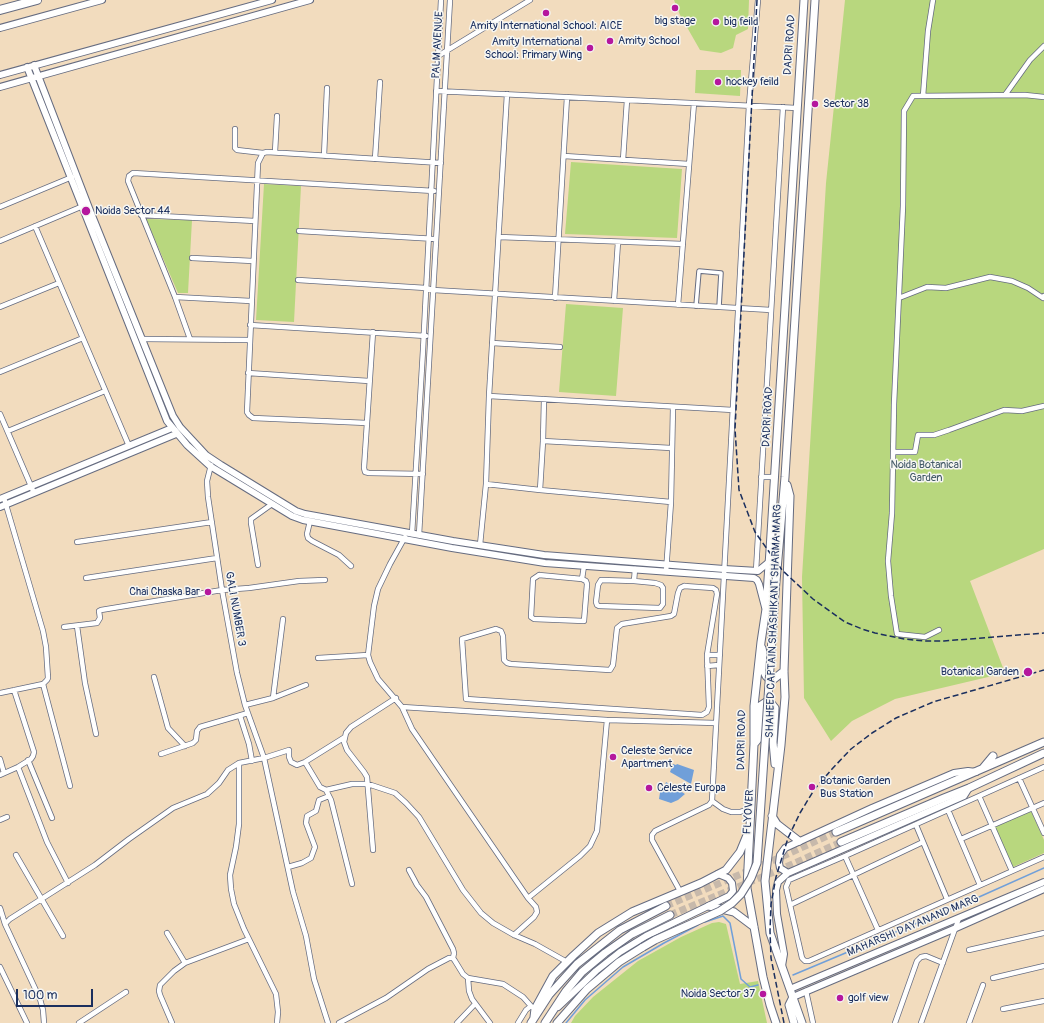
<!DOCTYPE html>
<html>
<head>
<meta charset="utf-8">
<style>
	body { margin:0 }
	#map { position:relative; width:1044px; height:1023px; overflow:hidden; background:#f2dcbe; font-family:Pangolin,sans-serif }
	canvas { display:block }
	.scale { position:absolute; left:16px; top:989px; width:77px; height:18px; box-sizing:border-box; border:2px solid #1b2f5e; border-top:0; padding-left:5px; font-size:12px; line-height:14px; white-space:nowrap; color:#1b2f5e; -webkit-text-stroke:3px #f6f6f2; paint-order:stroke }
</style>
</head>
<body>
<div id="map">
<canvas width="1044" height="1023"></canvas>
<div class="scale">100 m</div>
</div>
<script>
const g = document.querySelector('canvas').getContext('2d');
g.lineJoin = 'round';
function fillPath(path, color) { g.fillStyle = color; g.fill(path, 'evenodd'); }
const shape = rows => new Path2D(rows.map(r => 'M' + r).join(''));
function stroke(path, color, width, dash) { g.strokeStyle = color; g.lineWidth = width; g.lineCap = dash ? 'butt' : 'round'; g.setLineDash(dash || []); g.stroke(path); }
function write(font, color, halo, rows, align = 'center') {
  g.font = font + ' Pangolin,sans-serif'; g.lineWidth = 3; g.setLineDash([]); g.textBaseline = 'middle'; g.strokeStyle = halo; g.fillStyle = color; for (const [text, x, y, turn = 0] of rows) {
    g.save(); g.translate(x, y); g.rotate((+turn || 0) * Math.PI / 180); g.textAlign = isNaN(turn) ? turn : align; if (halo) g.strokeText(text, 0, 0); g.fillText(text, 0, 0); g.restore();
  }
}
const green = shape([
	[674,0,749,0,748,29,736,35,733,48,721,53,700,50,680,15],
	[845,0,1044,0,1044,549,970,581,1005,673,895,699,852,721,831,741,804,698,802,577,826,183],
	[696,70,741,70,740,96,695,93],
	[571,162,682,169,677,238,565,234],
	[264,184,301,186,294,322,256,320],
	[146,219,192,220,188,293,178,293],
	[566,304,623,308,616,396,559,392],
	[1031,811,1044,840,1044,853,1013,867,995,827],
	[719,922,726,924,740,984,758,981,767,1023,571,1023,575,1016,593,997,638,961,681,937,712,923]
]);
const water = shape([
	[673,764,676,765,677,764,694,770,691,784,670,772],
	[666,782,685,794,678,800,671,803,659,799,661,786,664,788]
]);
const stream = shape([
	[705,922,723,916,730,923,741,979,750,987,758,985],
	[793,975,979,897,1044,868],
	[566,1023,585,1000,623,967,664,943,698,925]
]);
const secondaryTunnel = shape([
	[666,906,781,857,836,832],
	[670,915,786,867,841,842]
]);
const pedestrian = shape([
	[696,306,699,271,721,273,719,307]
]);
const minor = shape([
	[438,56,530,0],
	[436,91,797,108],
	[1005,95,1030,60,1044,46],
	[923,96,928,31,933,0],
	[235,129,235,148,237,150,263,153],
	[275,152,277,116],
	[324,156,327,88],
	[564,156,689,164],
	[375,159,380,82],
	[623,160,627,100],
	[0,207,72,177],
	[141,215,255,221],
	[35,226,129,446],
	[299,231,436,239],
	[499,237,683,244],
	[0,241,83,206],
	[192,258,253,261],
	[298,280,426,288,433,290,771,310],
	[175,297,251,301],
	[555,298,567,97],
	[899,298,927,287,946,288,990,277,1012,281,1028,288,1043,298,1044,296],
	[614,301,618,242],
	[678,305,694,103],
	[0,307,59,283],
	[250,325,426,336],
	[373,332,364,468,365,472,369,473,423,474],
	[142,339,250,340],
	[190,339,175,297,128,181,129,176,133,173,434,191],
	[492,343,560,347],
	[0,372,83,338],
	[248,373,369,381],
	[489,396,733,410],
	[0,414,34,493],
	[367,423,253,418,249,415,247,412,258,163,263,153,267,152,441,163],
	[8,431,105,391],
	[543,441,671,448],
	[893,452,915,452,918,435,934,435,949,430,1004,410,1022,411,1044,406],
	[211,465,207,481,208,497,222,590,237,673,245,705,264,758,293,892,306,936,314,979,328,1023],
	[761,477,775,477],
	[486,484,540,490,671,502],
	[540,490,543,441,544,399],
	[310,521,307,534,308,538,312,541,339,555,351,566],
	[412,534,423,350,441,0],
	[419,535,450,0],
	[405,537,390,564,378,589,374,606,368,655,370,662,378,679,402,707,412,729,528,898,580,856,590,846,597,831,607,720],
	[77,542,212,522],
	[480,545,486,484,489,396,507,94],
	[258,565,251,523,251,519,272,504],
	[756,571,783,107],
	[666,572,671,502,673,407],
	[539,575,582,579,586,581,587,584,584,621,534,619,531,617,533,579,539,575],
	[86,578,217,558],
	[582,579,584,566],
	[634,581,601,580,598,585,596,602,597,605,599,606,660,608,663,604,663,588,661,585,655,583,634,581,635,569],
	[684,586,713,588,716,590,717,594,707,655,709,707,707,712,702,715,466,699,462,639,496,629,501,631,503,636,504,660,507,663,511,664,610,670,613,665,617,628,622,624,671,616,674,614,678,593,680,588,684,586],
	[77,626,85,683,96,734],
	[64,627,97,623,100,618,99,611,101,610,222,590,249,588,299,581,325,580],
	[939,630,925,637,897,634,891,596,888,561,892,513,894,404,903,206,904,111,913,96,1025,95,1044,97],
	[707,655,720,655],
	[318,658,368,655],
	[707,666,719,665],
	[154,677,168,728,185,746],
	[43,684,70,786],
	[0,693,43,684,47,680,48,678,46,647,43,631,4,498],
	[273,698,283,619],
	[245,705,273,698,306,685],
	[402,707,607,720,716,723],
	[240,716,249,744,252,761],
	[161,754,193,743,196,740,197,731,200,727,248,713],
	[0,759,4,773],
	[28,760,52,818],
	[305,762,345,737],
	[239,763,239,824,236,847,230,875,231,889,234,904,244,929,276,994,278,1012,277,1023],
	[18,767,47,842,68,883],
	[1044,767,845,856,789,880,786,887,802,958,805,961,809,961,1044,857],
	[0,775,18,767,31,759,33,756,34,752,14,690],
	[1019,778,1044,833],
	[326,790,352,784,368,784,395,793,406,803,419,817,463,890,481,913,493,923,514,935,535,944,567,962],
	[979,796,1012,871],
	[712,801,723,809,731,812,740,812,751,808],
	[948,810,980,885],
	[0,820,7,817],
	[916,825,947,899],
	[961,839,1044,803],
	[373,850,367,777,364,772,347,750,344,742,346,733,351,727,396,698],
	[16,855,63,936],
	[845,856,878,930],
	[288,867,302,863,311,858,315,847,306,823,307,816,316,811,319,800,329,796],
	[409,870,417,885,426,897,453,949,454,953,453,958],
	[680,891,652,840,652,835,655,831,709,805,712,801,749,105,758,0],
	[790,905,923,842],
	[0,908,5,924],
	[167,933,185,963],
	[514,935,534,917,537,912,536,907,528,898],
	[969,950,1044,933],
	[0,967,27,1023],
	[468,978,469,991,472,999,490,1023],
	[993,978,1044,966],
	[806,991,813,1023],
	[1003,1009,1044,1001],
	[44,1023,43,1010,40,999,5,924,10,919,95,865,129,839,173,808,207,794,219,783,228,770,239,763,264,758,289,750,289,757,291,762,297,765,305,762,320,787,326,790,331,800,352,884],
	[79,1023,126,992],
	[172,1023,160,995,159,991,160,985,174,971,185,963,249,939],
	[339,1023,386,998,428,969,449,958,453,958,455,961,463,974,468,978,503,984,523,997,531,1006,535,1009],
	[457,1023,475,1004],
	[518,1023,526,1010,531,1006],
	[895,1023,917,961,921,957,926,956,943,963],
	[921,1023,959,918],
	[969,1023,983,985]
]);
const tertiary = shape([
	[0,28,102,0],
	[34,65,89,208,173,416,180,427,206,455,221,465,296,511,305,514,453,541,544,555,724,569,758,571,769,562],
	[27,67,167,421,187,445,210,466,292,516,303,520,452,548,545,563,754,578,757,580,759,584,765,607],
	[0,75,272,0],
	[0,87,310,0],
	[0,499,172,428],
	[0,507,176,434],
	[788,873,780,868,779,863,780,855,785,848,872,808,954,773,968,771,976,772],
	[782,966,784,954,777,914,776,890,778,882,788,873,964,796,969,788],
	[790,989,1044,882],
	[793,997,956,928,1044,889],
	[558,1007,596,971,620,952,646,936,729,896,733,891,732,883,728,878,718,874]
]);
const secondary = shape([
	[787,485,790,496,784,671,785,697,781,745,765,881,770,933,802,1023],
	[775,593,785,477,815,0],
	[762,648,764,657,764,672,766,676,769,679,774,679,784,671],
	[755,743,759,738,760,706,766,702,771,703,775,708,773,742,775,764],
	[983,768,993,756],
	[772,816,777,824,799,841],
	[836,832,1044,742],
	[841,842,944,798,969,788,1044,753],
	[709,906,734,912,754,927],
	[793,997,789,1005,794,1023],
	[534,1017,535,1009,553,976,573,956,598,933,632,912,701,883,726,870,740,852,747,835],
	[531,1023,549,995,577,964,620,930,666,906],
	[545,1023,566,991,582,972,605,953,632,934,670,915],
	[557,1023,587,989,619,962,643,947],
	[776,1023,770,1005,763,977,747,888,754,744,754,706,761,642,766,609,770,550,804,0]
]);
const trunk = shape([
	[0,10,37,0]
]);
const rail = shape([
	[757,0,735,429,739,490,755,532,782,570,813,599,845,622,862,629,875,633,904,639,924,641,944,641,1044,633],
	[784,1023,771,958,770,931,771,904,776,877,788,838,800,813,814,790,832,769,851,749,872,733,896,718,933,702,1044,670]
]);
const secondaryBridge = shape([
	[643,947,655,940,720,911,732,903,741,894,751,878,757,863,775,593]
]);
const markers = [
	[675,8,4,"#b5179e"],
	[546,13,4,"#b5179e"],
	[716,22,4,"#b5179e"],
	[610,41,4,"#b5179e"],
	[590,48,4,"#b5179e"],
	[718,82,4,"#b5179e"],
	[815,104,4,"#b5179e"],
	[86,211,5,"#b5179e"],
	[208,592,4,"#b5179e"],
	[1028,672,5,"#b5179e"],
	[613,757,4,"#b5179e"],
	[812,787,4,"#b5179e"],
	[649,788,4,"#b5179e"],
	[763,994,4,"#b5179e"],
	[840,998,4,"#b5179e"]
];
const poiNames = [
	["big stage",675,21,"center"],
	["big feild",724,22],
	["Amity International School: AICE",546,26,"center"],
	["Amity School",618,41],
	["Amity International",582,42,"right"],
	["School: Primary Wing",582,55,"right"],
	["hockey feild",726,82],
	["Sector 38",823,104],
	["Noida Sector 44",95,211],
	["Chai Chaska Bar",200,592,"right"],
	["Botanical Garden",1019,672,"right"],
	["Celeste Service",621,751],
	["Apartment",621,764],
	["Botanic Garden",820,781],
	["Bus Station",820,794],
	["Celeste Europa",657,788],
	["Noida Sector 37",755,994,"right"],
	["golf view",848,998]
];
const streetNames = [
	["PALM AVENUE",438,45,-87],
	["DADRI ROAD",790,45,-86],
	["DADRI ROAD",768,417,-87],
	["GALI NUMBER 3",235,609,80],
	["SHAHEED CAPTAIN SHASHIKANT SHARMA MARG",774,621,-88],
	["DADRI ROAD",742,740,-89],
	["FLYOVER",749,812,-86],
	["MAHARSHI DAYANAND MARG",913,926,-23]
];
const parkNames = [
	["Noida Botanical",926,465],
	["Garden",926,478]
];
fillPath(green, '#b8d77e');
fillPath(water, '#709fd9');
stroke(stream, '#709fd9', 1.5);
stroke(secondaryTunnel, '#c7b9ab', 7, [7, 3.5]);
stroke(pedestrian, '#666c80', 5.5);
stroke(minor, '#666c80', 6);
stroke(tertiary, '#666c80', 8);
stroke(secondary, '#666c80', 9);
stroke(trunk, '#666c80', 10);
stroke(pedestrian, '#fff', 3.5);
stroke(minor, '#fff', 4.5);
stroke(tertiary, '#fff', 6);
stroke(secondary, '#fff', 7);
stroke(trunk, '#fff', 8);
stroke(rail, '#1b2f5e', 1.5, [6, 3]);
stroke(secondaryBridge, '#666c80', 9, []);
stroke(secondaryBridge, '#fff', 7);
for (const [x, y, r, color] of markers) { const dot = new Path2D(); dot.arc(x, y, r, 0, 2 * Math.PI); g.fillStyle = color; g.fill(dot); stroke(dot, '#f6f6f2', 1.5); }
write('11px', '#1b2f5e', '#f6f6f2', poiNames, 'left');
write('11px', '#1b2f5e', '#f6f6f2', streetNames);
write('11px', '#425966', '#f6f6f2', parkNames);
</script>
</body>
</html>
